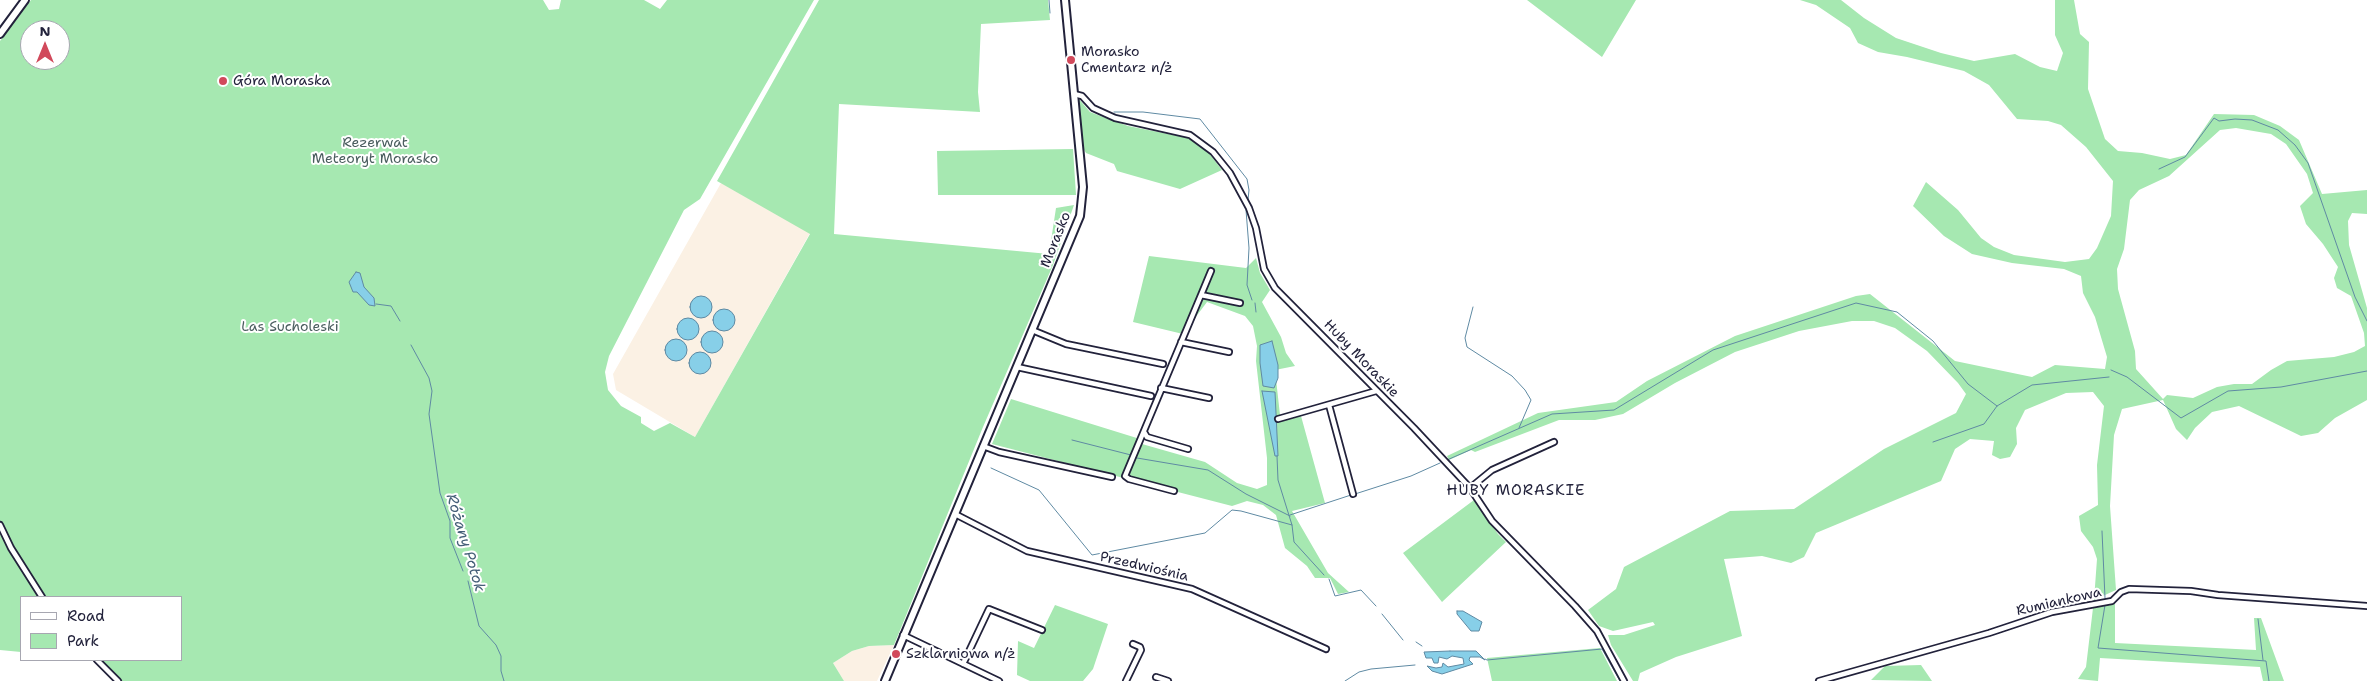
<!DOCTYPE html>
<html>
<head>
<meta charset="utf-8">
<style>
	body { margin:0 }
	#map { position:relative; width:2367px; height:681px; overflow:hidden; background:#fff; font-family:"Shantell Sans",sans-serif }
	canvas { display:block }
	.legend { position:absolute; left:20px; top:596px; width:162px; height:65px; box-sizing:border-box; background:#fff; border:1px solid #a7a7b1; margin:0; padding:6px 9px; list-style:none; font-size:15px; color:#22223b }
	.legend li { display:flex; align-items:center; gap:10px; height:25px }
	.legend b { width:25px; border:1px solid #a7a7b1 }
	.north { position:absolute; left:20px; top:20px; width:50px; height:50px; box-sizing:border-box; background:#fff; border:1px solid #a7a7b1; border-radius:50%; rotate:0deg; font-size:14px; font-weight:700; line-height:20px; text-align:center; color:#22223b }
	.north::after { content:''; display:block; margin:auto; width:18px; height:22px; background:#d1495b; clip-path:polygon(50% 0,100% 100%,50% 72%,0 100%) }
</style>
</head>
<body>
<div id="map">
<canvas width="2367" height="681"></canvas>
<ul class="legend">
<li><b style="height:6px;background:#fff"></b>Road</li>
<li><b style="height:14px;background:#a6e8b1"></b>Park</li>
</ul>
<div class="north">N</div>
</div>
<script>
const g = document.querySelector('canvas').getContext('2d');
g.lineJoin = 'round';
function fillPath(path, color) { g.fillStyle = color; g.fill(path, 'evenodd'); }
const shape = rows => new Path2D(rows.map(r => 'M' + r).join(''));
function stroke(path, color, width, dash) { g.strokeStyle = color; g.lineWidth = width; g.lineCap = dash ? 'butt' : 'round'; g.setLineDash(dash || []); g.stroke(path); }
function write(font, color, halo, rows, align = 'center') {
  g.font = font + ' "Shantell Sans",sans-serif'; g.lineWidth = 4; g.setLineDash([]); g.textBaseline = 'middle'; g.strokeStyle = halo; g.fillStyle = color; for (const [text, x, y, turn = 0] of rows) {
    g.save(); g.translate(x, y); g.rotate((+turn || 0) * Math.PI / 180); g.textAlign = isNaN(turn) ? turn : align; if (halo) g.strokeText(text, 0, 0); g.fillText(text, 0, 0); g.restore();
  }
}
const built = shape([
	[721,183,810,233,695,437,616,390,613,374],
	[894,645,877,681,844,681,833,663,852,651,869,646]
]);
const green = shape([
	[31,0,543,0,549,10,559,9,561,0,644,0,660,9,667,0,814,0,700,199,684,210,609,356,605,372,608,390,621,406,641,417,641,423,654,431,670,423,695,437,810,234,717,181,819,0,1048,0,1050,20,981,24,978,92,980,112,839,104,834,234,1049,254,1056,208,1074,205,1053,265,983,427,894,645,869,646,852,651,833,663,844,681,120,681,100,660,181,660,181,597,45,597,11,546,0,521,0,41],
	[30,30,60,30,60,60,30,60],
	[1527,0,1636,0,1602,57],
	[1800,0,1841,0,1864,18,1896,38,1941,53,1974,61,2015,54,2040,67,2057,71,2063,53,2055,35,2055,0,2074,0,2080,34,2089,42,2088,89,2105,139,2118,151,2142,153,2170,159,2186,155,2214,114,2254,115,2280,126,2299,140,2322,194,2367,190,2367,214,2352,213,2348,221,2349,245,2367,308,2367,400,2335,418,2318,433,2301,436,2239,406,2212,412,2195,428,2187,440,2176,429,2163,400,2122,409,2114,435,2110,506,2116,590,2094,600,2097,559,2093,547,2081,531,2079,516,2098,505,2097,465,2104,406,2093,392,2066,393,2025,410,2016,428,2017,444,2010,457,2000,459,1992,455,1994,441,1970,439,1955,449,1941,481,1816,533,1804,557,1791,563,1762,556,1724,559,1742,636,1676,657,1640,673,1638,681,1633,681,1611,645,1608,635,1624,635,1655,625,1653,622,1613,631,1599,626,1588,610,1616,589,1624,567,1730,511,1794,509,1884,449,1956,413,1966,394,1958,383,1927,351,1895,328,1874,321,1852,321,1799,331,1735,352,1675,383,1623,414,1595,420,1559,420,1475,452,1471,450,1449,460,1447,456,1538,413,1616,402,1647,381,1735,336,1856,296,1870,294,1955,361,2032,377,2055,365,2105,369,2107,357,2095,317,2083,293,2081,276,2064,269,2012,263,1972,254,1944,236,1913,206,1926,182,1958,210,1981,238,1994,247,2014,255,2065,262,2089,259,2097,248,2111,216,2113,181,2086,147,2061,125,2048,121,2017,119,1989,85,1964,71,1907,57,1878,52,1858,43,1850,28,1816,5],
	[2236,128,2271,134,2286,144,2307,174,2313,193,2300,206,2306,224,2323,244,2338,267,2334,278,2337,288,2351,296,2364,333,2365,346,2354,352,2334,357,2287,361,2271,370,2252,384,2234,384,2217,387,2193,398,2167,395,2163,399,2136,369,2135,351,2118,289,2117,269,2124,249,2130,200,2139,190,2169,176,2220,130],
	[1078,98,1090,112,1103,117,1128,126,1188,138,1205,148,1222,170,1180,189,1117,171,1114,164,1086,153,1081,145],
	[1073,149,1076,195,938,195,937,151],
	[1149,256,1246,268,1256,258,1260,273,1270,290,1262,302,1281,337,1286,353,1295,366,1275,370,1280,415,1278,422,1301,416,1325,503,1292,511,1328,573,1349,592,1338,594,1330,578,1315,578,1307,566,1285,548,1276,515,1263,505,1247,501,1232,506,992,444,1011,399,1140,439,1142,444,1205,462,1237,483,1257,489,1267,485,1267,458,1256,361,1257,346,1253,326,1245,316,1207,302,1183,334,1133,322],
	[1474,500,1498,534,1506,542,1442,602,1403,553],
	[0,534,38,597,21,597,21,652,0,650],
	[2115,602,2115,643,2256,650,2254,618,2261,618,2284,681,2263,681,2260,667,2100,658,2098,681,2078,679,2086,667,2093,608],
	[1055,605,1108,624,1093,669,1083,681,1030,681,1017,675,1018,641,1034,648],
	[1600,648,1617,681,1492,681,1487,658],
	[1921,665,1932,681,1871,680,1885,666]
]);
const water = shape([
	[356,272,360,273,364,287,374,298,375,306,369,305,357,292,353,292,349,282,356,272],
	'690 307a11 11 0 1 1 22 0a11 11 0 1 1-22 0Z',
	'713 320a11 11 0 1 1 22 0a11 11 0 1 1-22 0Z',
	'677 329a11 11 0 1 1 22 0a11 11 0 1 1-22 0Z',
	'701 342a11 11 0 1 1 22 0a11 11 0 1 1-22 0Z',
	'665 350a11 11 0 1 1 22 0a11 11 0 1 1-22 0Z',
	[1272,341,1278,365,1278,378,1274,388,1263,386,1260,363,1260,345,1272,341],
	'689 363a11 11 0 1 1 22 0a11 11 0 1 1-22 0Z',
	[1262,391,1275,392,1278,456,1275,456,1262,391],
	[1457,611,1463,611,1482,622,1479,631,1471,631,1457,614,1457,611],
	[1450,651,1476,651,1485,660,1480,657,1470,657,1469,660,1473,664,1442,674,1432,671,1427,666,1436,668,1442,667,1443,663,1448,667,1464,664,1463,658,1452,656,1447,659,1439,657,1438,663,1434,663,1432,658,1426,658,1424,652,1450,651]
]);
const stream = shape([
	[1049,0,1050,13],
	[1114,112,1143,112,1200,119,1247,179,1249,190,1248,200],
	[2159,169,2185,157,2214,118,2219,121,2235,119,2252,120,2278,130,2295,145,2308,163,2355,297,2367,321],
	[1246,210,1249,248,1247,285,1252,300],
	[1255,303,1256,312],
	[376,304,391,306,400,321],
	[1473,307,1465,338,1467,347,1512,376,1525,390,1531,400,1519,428],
	[411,345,429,378,432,391,429,414,440,493,450,521,450,538,463,571],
	[2111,370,2127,377,2181,418,2228,391,2281,387,2367,371],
	[1072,440,1131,455],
	[1933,442,1984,424,1997,406,2032,385,2109,377],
	[1277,456,1278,480,1292,525,1294,542,1324,575],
	[1137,458,1208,470,1246,494,1290,516],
	[1447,460,1552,414,1614,410,1713,350,1856,303,1897,312,1933,341,1968,384,1997,406],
	[991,468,1039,490,1092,555,1205,533,1232,510,1241,511,1292,525],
	[1355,494,1411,476,1440,463],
	[1290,515,1351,495],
	[2102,531,2105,598],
	[1329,579,1335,596,1361,590,1376,606],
	[468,581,479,626,496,645,501,656,501,671,504,681],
	[2105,605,2098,648,2266,661,2269,681],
	[1382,614,1403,640],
	[2258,619,2263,660],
	[1416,642,1422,646],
	[1485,659,1487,660,1602,649,1620,681],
	[1345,681,1359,672,1371,669,1415,665]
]);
const street = shape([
	[1074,94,1082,96,1093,108,1115,118,1190,135,1213,152,1230,173,1249,208,1256,228,1264,269,1275,288,1414,428,1470,488,1492,521,1575,606,1597,631,1624,681],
	[1201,295,1211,271],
	[1032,330,1066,344,1163,364],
	[1181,342,1229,352],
	[1017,367,1151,396],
	[1161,388,1209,398],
	[1329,405,1353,494],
	[1278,419,1376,391],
	[1144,432,1147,437,1188,449],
	[983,446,999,452,1112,477],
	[1470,488,1492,470,1554,442],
	[1174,491,1129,479,1125,476,1201,295,1240,303],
	[955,514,1027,551,1192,589,1326,649],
	[0,525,11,548,42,597],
	[903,635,999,681],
	[97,660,118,681],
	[963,664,989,609,1042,630],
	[1156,677,1168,681],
	[1126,681,1141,650,1140,647,1133,644],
	[1819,681,1989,633,2052,612,2112,601,2121,592,2129,589,2191,591,2218,595,2367,606]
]);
const secondary = shape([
	[0,34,25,0],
	[885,681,1080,216,1083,187,1065,0]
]);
const markers = [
	[1071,60,5,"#d1495b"],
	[223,81,5,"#d1495b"],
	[896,654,5,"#d1495b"]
];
const poiNames = [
	["Morasko",1081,52],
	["Cmentarz n/ż",1081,68],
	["Góra Moraska",233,81],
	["Szklarniowa n/ż",906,654]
];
const parkNames = [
	["Rezerwat",375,143],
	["Meteoryt Morasko",375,159],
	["Las Sucholeski",290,327]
];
const streetNames = [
	["Morasko",1056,240,-68],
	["Huby Moraskie",1361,359,46],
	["Przedwiośnia",1144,567,13],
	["Rumiankowa",2059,602,-13]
];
const neighbourhoodNames = [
	["HUBY MORASKIE",1516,491]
];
const waterNames = [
	["Różany Potok",465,543,73]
];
fillPath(built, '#fbf1e4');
fillPath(green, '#a6e8b1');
fillPath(water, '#87cfe8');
stroke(water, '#5f8aa3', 1);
stroke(stream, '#5f8aa3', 1);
stroke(street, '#22223b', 8);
stroke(secondary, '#22223b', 10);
stroke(street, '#fff', 4.5);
stroke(secondary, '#fff', 6);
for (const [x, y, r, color] of markers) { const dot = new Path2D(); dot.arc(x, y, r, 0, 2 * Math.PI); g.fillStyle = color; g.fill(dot); stroke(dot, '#fff', 2); }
write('14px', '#22223b', '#fff', poiNames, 'left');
write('14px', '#4a5d5e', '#fff', parkNames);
write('14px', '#22223b', '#fff', streetNames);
g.letterSpacing = '1px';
write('15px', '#22223b', '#fff', neighbourhoodNames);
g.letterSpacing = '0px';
write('italic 15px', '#455f78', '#fff', waterNames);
</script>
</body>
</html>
